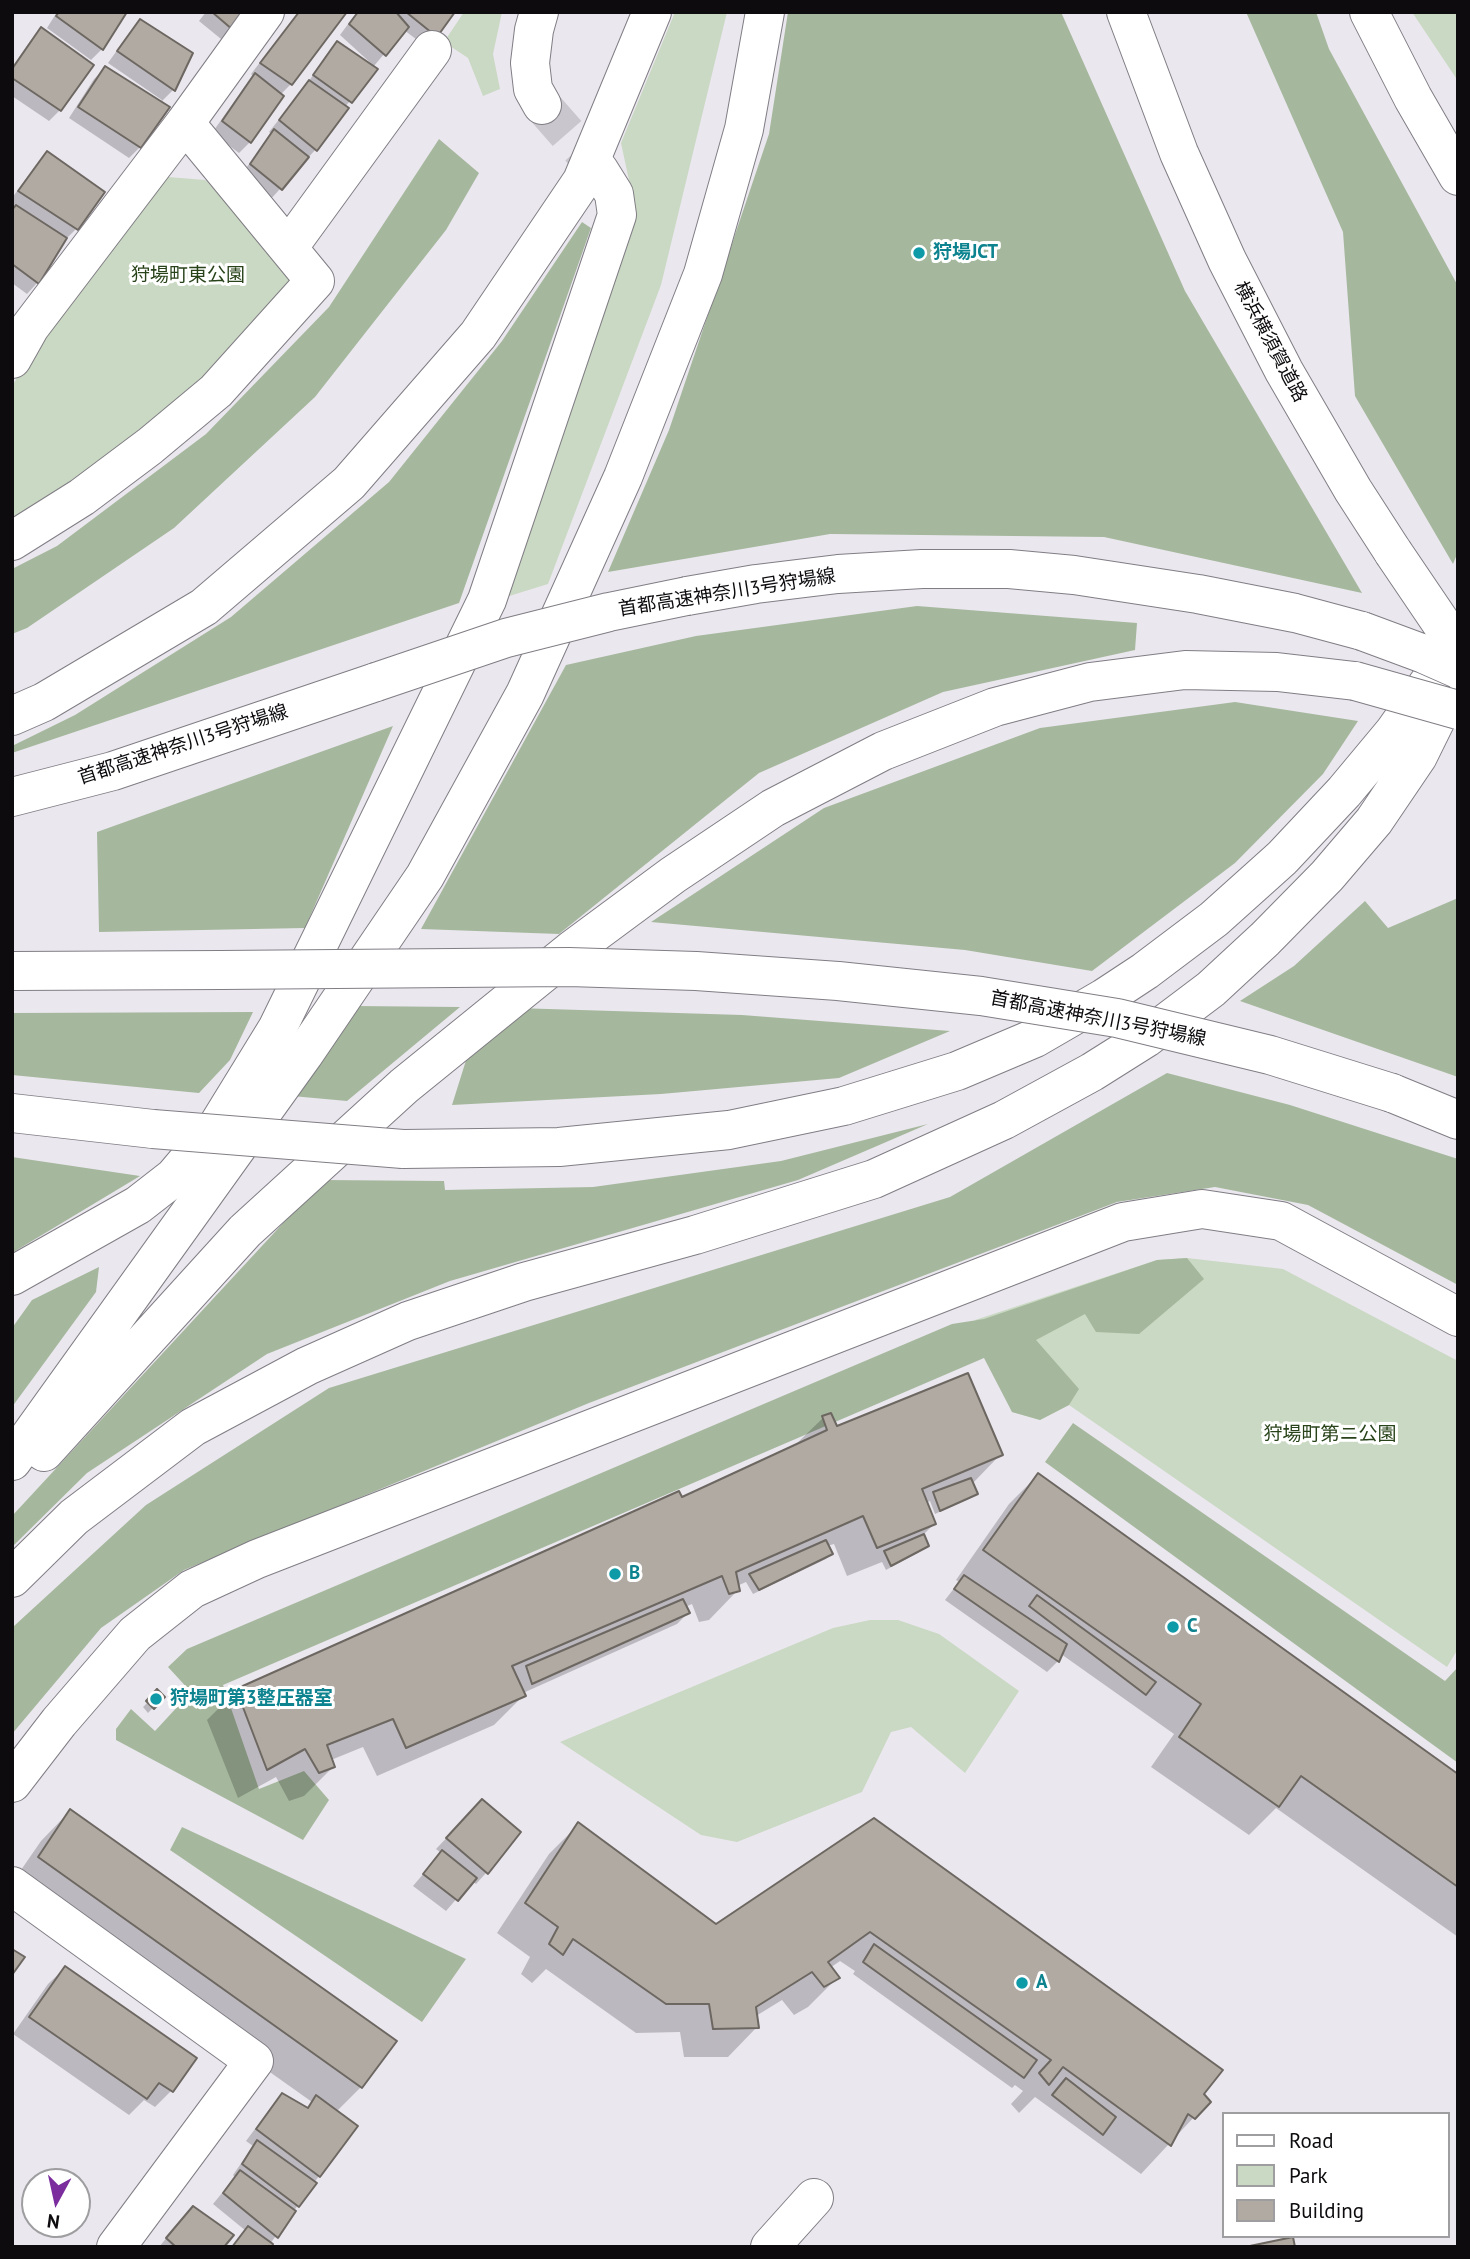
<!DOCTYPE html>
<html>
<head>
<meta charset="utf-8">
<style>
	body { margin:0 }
	#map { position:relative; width:1470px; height:2259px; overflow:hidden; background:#ebe7ef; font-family:"PT Sans",sans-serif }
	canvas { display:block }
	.frame { position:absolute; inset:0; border:14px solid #0d0b0e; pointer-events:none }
	.legend { position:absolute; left:1222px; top:2112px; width:228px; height:126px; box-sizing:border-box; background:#fff; border:2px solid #9e9d9f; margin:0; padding:9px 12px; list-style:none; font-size:21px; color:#0d0b0e }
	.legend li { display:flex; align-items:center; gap:14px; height:35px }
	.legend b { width:35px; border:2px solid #9e9d9f }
	.north { position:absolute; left:21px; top:2168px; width:70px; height:70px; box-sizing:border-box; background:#fff; border:2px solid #9e9d9f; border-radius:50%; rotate:188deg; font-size:19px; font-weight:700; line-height:28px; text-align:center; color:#0d0b0e }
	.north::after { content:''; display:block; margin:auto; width:24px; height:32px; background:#7b2c9d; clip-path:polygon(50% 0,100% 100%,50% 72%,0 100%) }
</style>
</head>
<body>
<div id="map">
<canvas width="1470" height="2259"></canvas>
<div class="frame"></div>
<ul class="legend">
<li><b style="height:9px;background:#fff"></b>Road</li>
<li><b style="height:19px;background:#cad9c3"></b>Park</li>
<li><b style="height:19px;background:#b0aaa3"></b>Building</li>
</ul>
<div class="north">N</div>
</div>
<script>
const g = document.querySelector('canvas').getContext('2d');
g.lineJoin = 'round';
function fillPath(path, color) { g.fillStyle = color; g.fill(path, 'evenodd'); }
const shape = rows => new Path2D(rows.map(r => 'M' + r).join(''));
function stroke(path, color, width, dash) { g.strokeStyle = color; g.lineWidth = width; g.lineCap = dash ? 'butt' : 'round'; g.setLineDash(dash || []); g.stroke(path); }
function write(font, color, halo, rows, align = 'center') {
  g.font = font + ' "PT Sans","Noto Sans JP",sans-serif'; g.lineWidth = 6; g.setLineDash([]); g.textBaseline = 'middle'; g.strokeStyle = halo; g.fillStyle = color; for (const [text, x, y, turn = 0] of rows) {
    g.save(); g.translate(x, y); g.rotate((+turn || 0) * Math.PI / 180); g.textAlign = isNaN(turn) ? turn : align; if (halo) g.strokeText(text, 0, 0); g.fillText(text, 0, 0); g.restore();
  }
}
const green = shape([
	[464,12,502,12,493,54,500,89,483,96,468,58,444,42],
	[675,12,727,12,661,285,548,584,506,597,635,208,621,143],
	[1412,12,1458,12,1458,81],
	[156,176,205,180,238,202,297,282,205,383,93,474,13,519,12,386,43,336],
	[1187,1258,1283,1269,1458,1361,1458,1649,1447,1667,1069,1405,1040,1420,1012,1412,975,1320,1157,1260],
	[870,1620,898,1620,939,1634,1019,1691,965,1773,911,1727,891,1732,862,1792,737,1842,701,1835,560,1742,833,1628]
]);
const forest = shape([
	[788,12,1061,12,1185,291,1362,593,1104,537,830,534,608,572,669,430,769,134],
	[1246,12,1316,12,1329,49,1458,286,1458,552,1453,564,1355,396,1343,232],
	[439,139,479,173,446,230,315,397,174,528,27,628,12,634,12,569,57,546,206,434,329,307],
	[582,222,591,228,459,603,12,753,12,746,75,715,231,617,389,482,502,341],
	[917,606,1137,623,1135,650,943,692,759,773,559,934,421,929,566,665,696,636],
	[1235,702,1358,721,1323,774,1235,863,1092,971,965,950,651,922,824,808,1040,728],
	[393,726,305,928,99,932,97,832],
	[1458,898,1458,1077,1240,1001,1294,966,1365,901,1388,928],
	[355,1006,460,1007,347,1101,292,1096],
	[516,1008,742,1015,950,1031,839,1078,661,1094,452,1105,468,1054],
	[253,1012,230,1060,199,1093,12,1075,12,1013],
	[1167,1073,1290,1105,1458,1159,1458,1285,1308,1205,1215,1187,1117,1202,589,1403,184,1570,101,1628,12,1734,14,1626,146,1505,329,1388,950,1197],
	[928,1124,798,1180,450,1281,267,1354,87,1473,12,1547,12,1516,323,1180,444,1181,445,1190,593,1187,781,1161],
	[12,1157,140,1176,12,1253],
	[1187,1258,1204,1279,1139,1334,1096,1332,1085,1314,1036,1340,1079,1389,1069,1405,1040,1420,1012,1412,984,1358,223,1685,259,1789,304,1771,329,1800,303,1840,116,1740,116,1729,131,1709,155,1731,191,1692,168,1667,187,1649,952,1324,984,1319,1157,1260],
	[99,1267,96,1292,12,1407,12,1328,32,1300],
	[1073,1423,1445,1681,1458,1667,1458,1763,1045,1462],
	[182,1827,466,1959,422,2022,170,1850]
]);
const shadow = shape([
	[57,12,125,12,102,49,91,60,47,28],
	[206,12,242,12,232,29,221,39,199,21],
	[299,12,345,12,291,84,280,95,250,142,239,153,212,133,245,86,254,77,251,74],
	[357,12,394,12,397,18,401,12,452,12,425,46,404,30,374,66,340,35],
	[140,21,191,54,173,90,160,103,140,147,129,158,69,118,94,79,105,68,160,103,162,100,108,63,130,32],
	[42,29,60,110,49,121,12,96,12,67,31,40],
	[338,44,375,70,345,107,316,149,270,200,240,176,272,134,269,132,304,88,327,55],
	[47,154,102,192,76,229,65,240,37,283,27,294,12,283,12,211,16,207,12,205,12,198,36,165],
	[830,1416,837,1428,1001,1454,972,1484,976,1493,971,1498,935,1514,930,1501,926,1503,934,1524,923,1535,927,1546,921,1551,886,1570,882,1562,847,1576,834,1544,827,1546,831,1554,826,1559,753,1594,746,1582,737,1586,738,1590,709,1620,699,1622,692,1604,685,1607,688,1613,677,1624,523,1693,524,1695,494,1725,377,1776,363,1747,331,1760,333,1767,304,1796,289,1801,276,1777,238,1798,207,1720,237,1690,681,1499,793,1447,823,1418],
	[1038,1475,1458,1776,1458,1937,1276,1808,1249,1835,1151,1767,1174,1734,1061,1654,1058,1661,1047,1672,945,1600,959,1582,956,1580,1009,1504],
	[158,1692,163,1697,148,1713,143,1707],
	[70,1811,361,2087,336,2112,319,2176,270,2244,269,2247,232,2247,246,2231,213,2204,235,2177,233,2175,253,2146,246,2141,272,2106,283,2095,306,2108,312,2102,12,1889,12,1883,41,1841],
	[471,1812,519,1832,486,1873,476,1884,472,1881,446,1911,413,1886,441,1853,436,1849],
	[874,1820,1202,2093,1208,2102,1141,2174,1035,2097,1019,2113,1011,2104,1023,2091,1015,2085,1012,2088,853,1974,855,1971,840,1961,830,1968,837,1978,808,2007,794,2015,782,2000,756,2016,757,2027,728,2057,684,2057,680,2032,636,2033,546,1969,532,1983,521,1974,530,1957,497,1933,549,1854,578,1825,716,1926],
	[65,1968,195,2058,171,2091,155,2107,144,2100,129,2115,13,2034,48,1984],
	[182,2219,222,2247,159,2247]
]);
const building = shape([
	[59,12,127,12,103,50,56,16,59,12],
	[212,12,245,12,233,30,212,12],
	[299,12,347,12,292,85,260,63,299,12],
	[358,12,396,12,409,27,386,56,349,24,358,12],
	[406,12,455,12,437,37,406,12],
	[140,19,193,53,175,91,117,51,140,19],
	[41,27,94,65,61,111,12,78,12,69,41,27],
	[337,41,378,69,352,103,313,75,337,41],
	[105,66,170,107,141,148,78,107,105,66],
	[255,73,284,96,251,143,222,121,255,73],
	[309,80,349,108,317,151,279,120,309,80],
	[274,129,309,157,282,190,250,164,274,129],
	[47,151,105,192,78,230,18,191,47,151],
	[16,205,67,238,39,284,12,264,12,210,16,205],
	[968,1373,1003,1455,922,1489,936,1524,877,1548,863,1516,736,1572,740,1591,729,1594,722,1576,512,1666,526,1696,406,1748,393,1719,327,1745,335,1767,319,1773,305,1749,267,1770,236,1689,679,1491,682,1497,827,1430,822,1416,831,1413,837,1426,968,1373],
	[1038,1473,1458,1774,1458,1887,1301,1776,1279,1807,1179,1737,1201,1704,983,1550,1038,1473],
	[971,1478,978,1494,940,1511,933,1492,971,1478],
	[924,1534,929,1546,891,1566,884,1551,924,1534],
	[826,1540,833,1554,759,1590,749,1574,826,1540],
	[964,1575,1067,1644,1059,1662,954,1589,964,1575],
	[1037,1595,1156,1682,1146,1695,1029,1606,1037,1595],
	[683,1599,690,1613,532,1684,526,1666,683,1599],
	[157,1689,165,1697,154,1709,146,1701,157,1689],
	[482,1799,521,1832,488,1874,446,1838,482,1799],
	[70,1809,397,2041,362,2088,38,1857,70,1809],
	[874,1818,1223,2070,1204,2094,1211,2102,1195,2119,1188,2114,1171,2146,1063,2067,1049,2085,1039,2073,1051,2060,870,1932,828,1962,840,1978,824,1987,812,1972,756,2007,759,2028,713,2029,709,2004,666,2004,573,1939,563,1955,549,1944,558,1927,525,1903,578,1822,716,1924,874,1818],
	[442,1850,477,1878,458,1901,423,1874,442,1850],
	[874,1944,1037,2060,1024,2078,863,1962,874,1944],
	[12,1949,25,1957,12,1975,12,1949],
	[65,1966,197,2058,173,2092,159,2083,147,2099,29,2017,65,1966],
	[1066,2078,1116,2117,1103,2135,1052,2095,1066,2078],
	[282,2093,308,2108,316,2095,358,2126,320,2177,256,2129,282,2093],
	[257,2140,317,2183,299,2207,242,2164,257,2140],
	[240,2170,296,2211,278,2238,223,2193,240,2170],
	[193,2206,234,2235,224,2247,176,2247,166,2238,193,2206],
	[248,2226,273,2244,272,2247,232,2247,248,2226],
	[1293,2237,1295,2247,1245,2247,1293,2237]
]);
const minorTunnel = shape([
	[542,105,599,170]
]);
const minor = shape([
	[539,12,534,30,530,63,533,89,542,105],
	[288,248,432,50],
	[12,359,30,327,185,123,265,12],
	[12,541,82,497,150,446,216,391,315,281,185,123],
	[12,1276,138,1205,174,1177,218,1125,277,1029,487,600,617,215,614,194,599,170],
	[12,1783,59,1722,135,1634,192,1589,257,1559,1123,1222,1202,1209,1281,1221,1458,1317],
	[12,1886,254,2061,116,2247],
	[770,2247,814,2198]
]);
const highway = shape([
	[1126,12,1179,153,1227,260,1284,371,1353,490,1393,552],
	[1369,12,1413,98,1458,176],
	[687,596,756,584,838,574,922,569,1009,569,1074,575,1198,594,1295,613,1362,631],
	[12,716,44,702,204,607,349,483,478,335,582,181,652,12],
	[12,797,113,771,376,682],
	[12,971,221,970],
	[1392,1093,1458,1120],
	[12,1113,153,1129],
	[403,1149,559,1147,729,1130,844,1106,957,1071,1035,1038,1104,998,1145,971,1214,919,1282,858,1344,792,1394,732,1437,671],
	[44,1452,245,1231,404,1086,573,949,673,875,773,808,883,751,995,707,1090,682,1185,670,1277,672,1355,681],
	[12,1461,304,1054,425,876,525,694,623,477,703,274,744,129,765,12],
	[12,1578,74,1517,193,1427,307,1366,408,1321,524,1282,695,1235,874,1179,1004,1120,1092,1072,1146,1038,1211,989,1265,939,1327,876,1374,821,1418,756,1458,675]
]);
const highwayBridge = shape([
	[1393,552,1458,648],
	[1362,631,1424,654,1458,669],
	[1355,681,1458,710],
	[376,682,506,638,609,612,687,596],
	[221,970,569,967,696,971,838,981,981,996,1117,1018,1270,1055,1392,1093],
	[153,1129,403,1149]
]);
const markers = [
	[919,253,7,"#0f9aa8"],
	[615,1574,7,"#0f9aa8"],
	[1173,1627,7,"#0f9aa8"],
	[156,1699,7,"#0f9aa8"],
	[1022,1983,7,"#0f9aa8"]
];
const cultureNames = [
	["狩場JCT",933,253],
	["B",629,1574],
	["C",1187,1627],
	["狩場町第3整圧器室",170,1699],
	["A",1036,1983]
];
const parkNames = [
	["狩場町東公園",188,276],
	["狩場町第ニ公園",1330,1435]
];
const streetNames = [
	["横浜横須賀道路",1270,342,62],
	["首都高速神奈川3号狩場線",727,593,-9],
	["首都高速神奈川3号狩場線",183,745,-18],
	["首都高速神奈川3号狩場線",1098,1019,11]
];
fillPath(green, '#cad9c3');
fillPath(forest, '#a5b89d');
fillPath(shadow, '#0003');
fillPath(building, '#b0aaa3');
stroke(building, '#6d6761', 2);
stroke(minorTunnel, '#cac6cd', 38, [38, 19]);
stroke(minor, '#807d84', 40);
stroke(highway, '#807d84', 40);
stroke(minor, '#fff', 38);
stroke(highway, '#fff', 38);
stroke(highwayBridge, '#807d84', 40, []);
stroke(highwayBridge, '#fff', 38);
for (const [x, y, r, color] of markers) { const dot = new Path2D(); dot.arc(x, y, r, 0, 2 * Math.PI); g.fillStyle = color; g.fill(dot); stroke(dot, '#fff', 2.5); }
write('bold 19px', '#0d838f', '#fff', cultureNames, 'left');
write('19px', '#28431a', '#fff', parkNames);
write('19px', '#0d0b0e', '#fff', streetNames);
</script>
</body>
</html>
